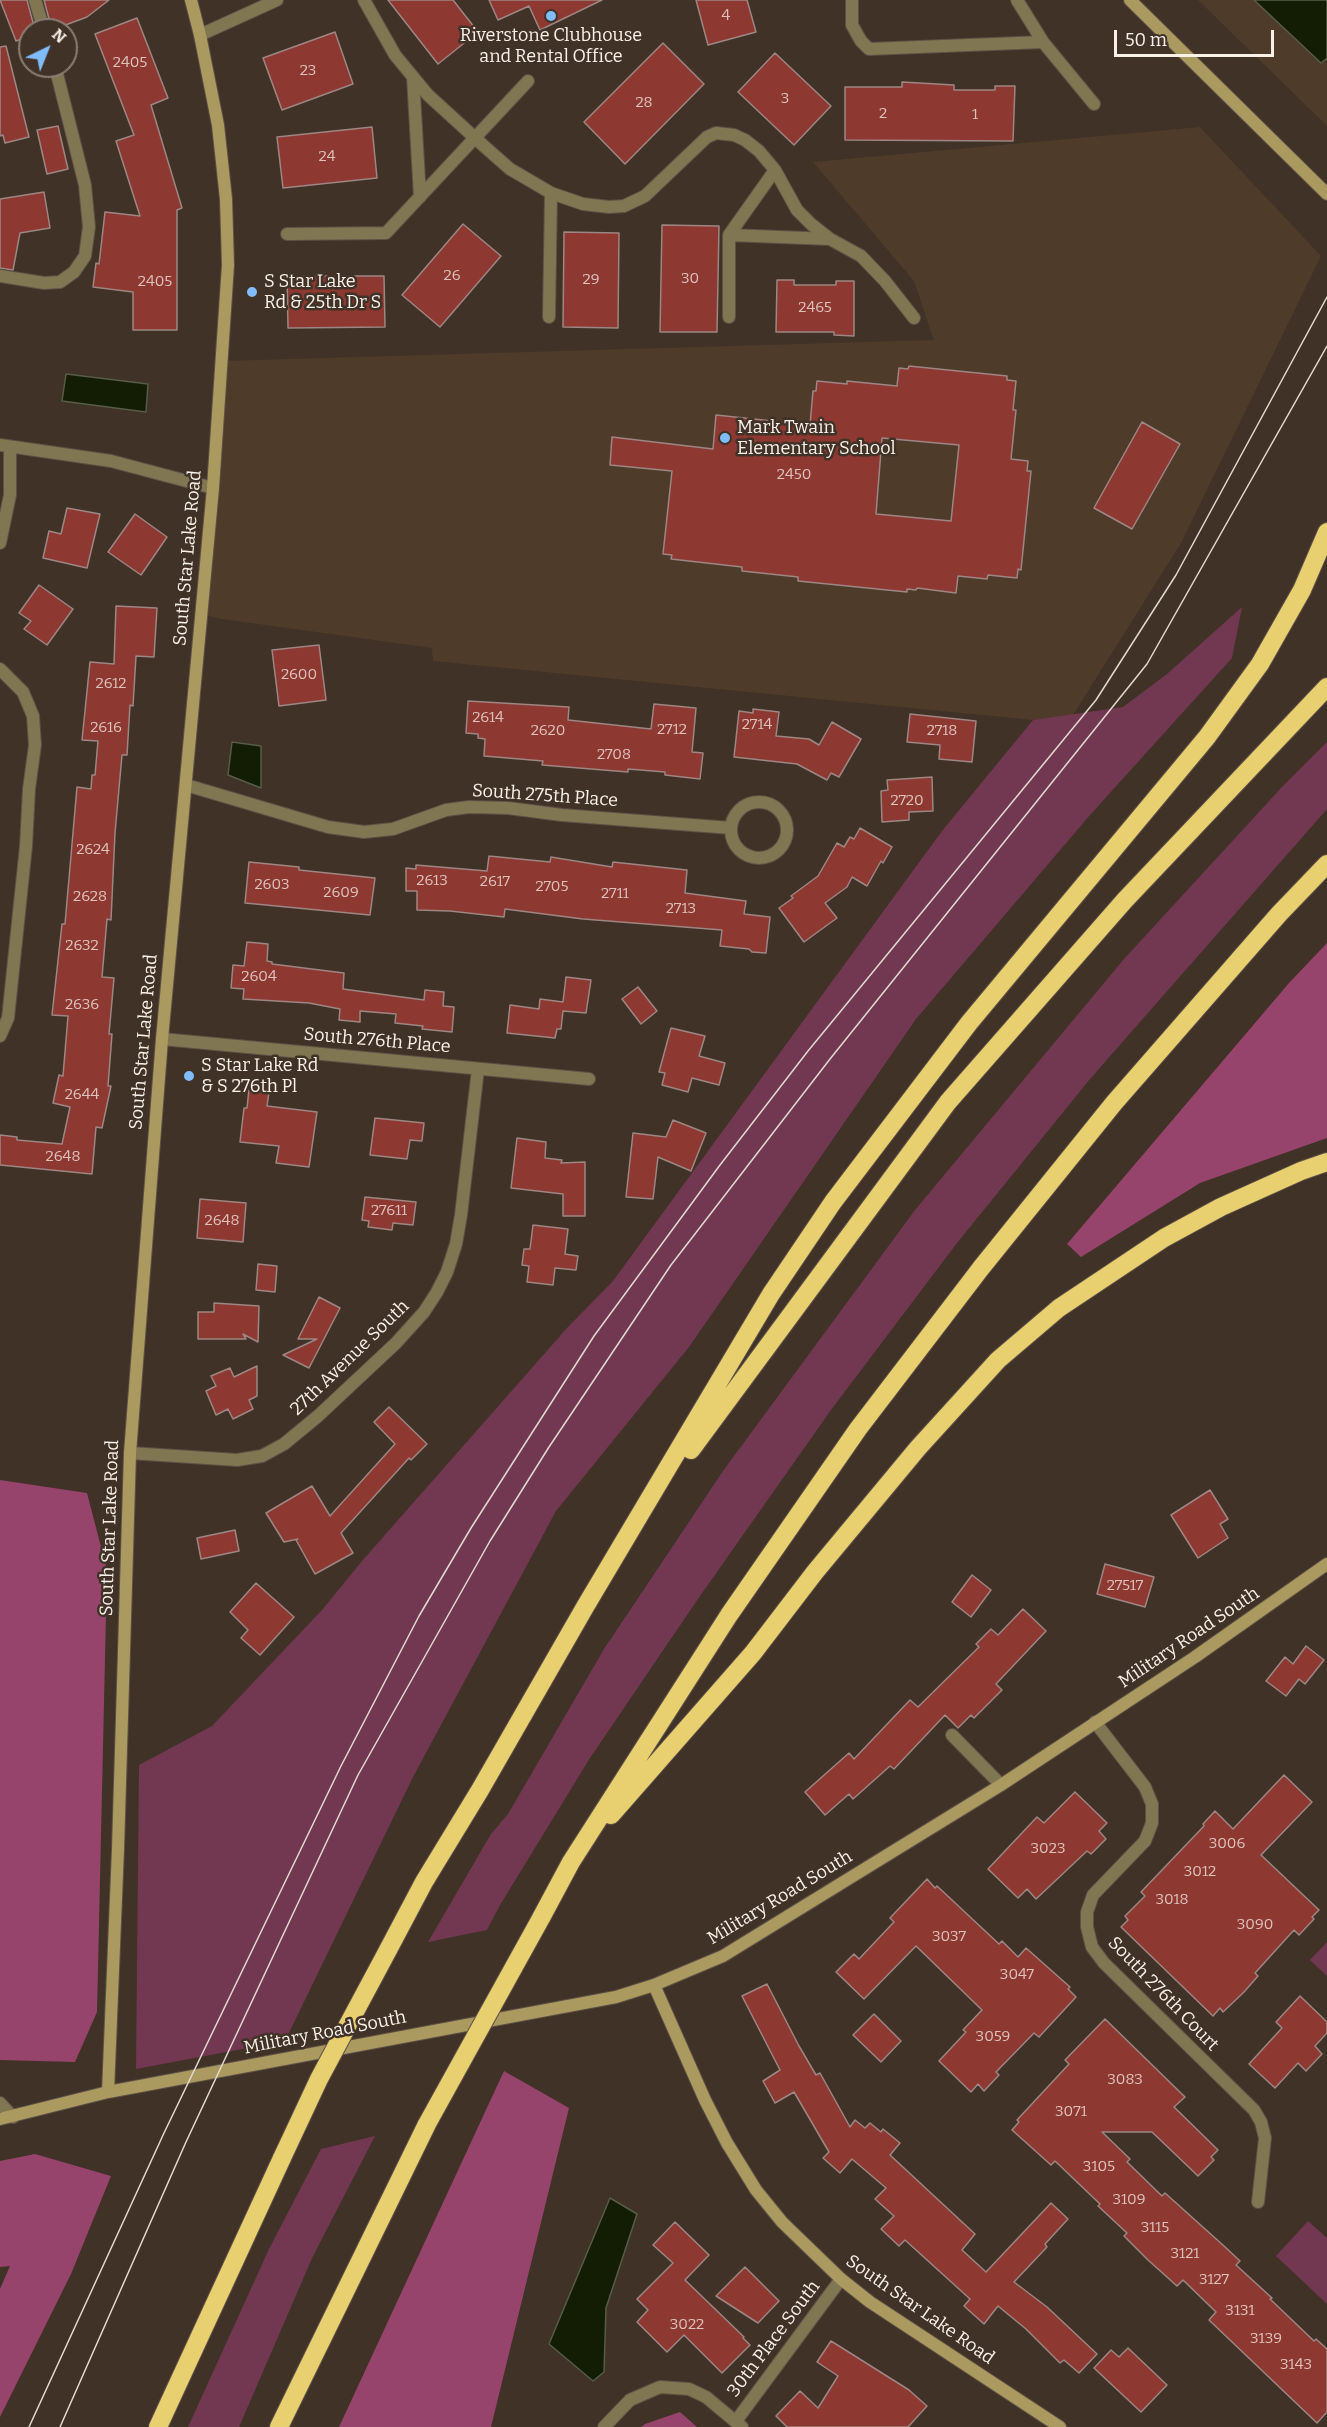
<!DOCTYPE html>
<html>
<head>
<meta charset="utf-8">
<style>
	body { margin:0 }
	#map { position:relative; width:1327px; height:2427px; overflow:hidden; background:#403227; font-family:Bitter,serif }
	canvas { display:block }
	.north { position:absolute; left:18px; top:18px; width:60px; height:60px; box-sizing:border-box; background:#403227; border:2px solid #8a7e74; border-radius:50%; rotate:43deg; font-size:16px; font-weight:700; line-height:24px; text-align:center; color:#f9f0e8 }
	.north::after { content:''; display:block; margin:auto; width:21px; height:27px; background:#81bcfa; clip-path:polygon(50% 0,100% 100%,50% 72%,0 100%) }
	.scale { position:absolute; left:1114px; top:30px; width:160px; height:27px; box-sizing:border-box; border:3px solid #f9f0e8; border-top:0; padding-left:8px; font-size:18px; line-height:21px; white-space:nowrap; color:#f9f0e8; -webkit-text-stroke:4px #403227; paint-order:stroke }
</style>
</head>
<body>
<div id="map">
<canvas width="1327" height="2427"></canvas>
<div class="north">N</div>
<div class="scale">50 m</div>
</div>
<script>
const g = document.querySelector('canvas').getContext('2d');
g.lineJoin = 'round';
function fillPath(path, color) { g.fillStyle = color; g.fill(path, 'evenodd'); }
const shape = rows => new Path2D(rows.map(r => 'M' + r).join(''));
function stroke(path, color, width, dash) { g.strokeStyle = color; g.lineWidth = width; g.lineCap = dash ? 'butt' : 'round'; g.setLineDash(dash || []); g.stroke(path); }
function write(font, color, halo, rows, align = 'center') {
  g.font = font + ' Bitter,serif'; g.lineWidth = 5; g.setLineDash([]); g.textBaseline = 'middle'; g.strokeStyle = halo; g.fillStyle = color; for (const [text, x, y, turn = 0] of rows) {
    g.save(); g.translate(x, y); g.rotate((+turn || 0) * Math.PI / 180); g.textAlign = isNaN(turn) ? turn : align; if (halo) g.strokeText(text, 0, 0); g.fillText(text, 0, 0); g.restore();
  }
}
const built = shape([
	[1198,0,1327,0,1327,126],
	[1200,127,1321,256,1181,543,1073,715,1033,720,433,661,432,648,222,619,202,614,223,361,934,340,914,281,813,162]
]);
const green = shape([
	[1242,607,1232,658,1090,815,916,1019,689,1347,556,1511,413,1777,285,2041,136,2069,139,1765,212,1726,322,1610,362,1561,567,1328,613,1281,942,831,1033,720,1123,707,1167,674],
	[1327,742,1327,809,1090,1079,957,1243,831,1410,700,1596,590,1758,500,1905,487,1930,428,1942,491,1834,508,1814,604,1649,723,1471,915,1210,1124,959,1282,787],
	[1327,1942,1327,1976,1310,1960],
	[375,2136,313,2256,239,2427,188,2427,269,2249,321,2149],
	[1308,2221,1327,2238,1327,2304,1276,2256]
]);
const forest = shape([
	[1327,943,1327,1138,1200,1183,1081,1257,1067,1244,1289,983],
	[0,1480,87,1493,107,1570,97,2012,75,2062,0,2060],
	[504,2071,569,2108,491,2427,339,2427],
	[35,2154,111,2176,71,2274,0,2417,0,2289,10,2266,0,2267,0,2161],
	[680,2412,697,2427,641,2427,645,2424]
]);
const water = shape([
	[1254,0,1327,0,1327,58,1321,63,1254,0],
	[66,374,148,384,146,412,62,401,66,374],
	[232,742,261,746,261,788,228,775,232,742],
	[610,2198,637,2214,606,2308,604,2372,593,2381,549,2344,610,2198]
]);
const building = shape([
	[0,0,27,0,35,30,30,30,30,36,16,41,0,0],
	[44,0,109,0,87,17,52,30,44,0],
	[388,0,453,0,478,32,438,64,388,0],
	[489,0,602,0,540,30,529,6,498,20,489,0],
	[696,0,747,0,756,32,708,45,696,0],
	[137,18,168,98,151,105,182,208,177,210,177,330,133,330,133,292,93,287,96,263,99,264,105,212,140,216,116,141,134,135,95,34,137,18],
	[335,32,353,84,282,110,263,58,335,32],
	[663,43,704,84,625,164,584,122,663,43],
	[6,46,29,137,5,143,3,135,0,136,0,47,6,46],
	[775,53,831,106,794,145,738,92,775,53],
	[902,82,954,85,954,90,995,90,995,86,1015,86,1013,141,845,140,845,87,902,87,902,82],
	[58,126,68,169,47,174,37,130,58,126],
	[372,127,377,178,283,188,277,137,372,127],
	[44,192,50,228,20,233,13,270,0,268,0,199,44,192],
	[463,224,501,256,440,327,402,295,463,224],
	[662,225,719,226,717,332,660,332,662,225],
	[564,232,619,233,618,328,563,327,564,232],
	[287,276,384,276,385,327,288,328,287,276],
	[777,280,794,280,794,285,836,285,836,281,854,281,854,336,834,335,834,332,776,332,777,280],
	[909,366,1007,376,1007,380,1016,381,1013,410,1016,410,1011,459,1028,461,1027,471,1031,471,1021,570,1018,569,1017,578,988,575,987,579,958,576,956,593,917,588,916,590,907,589,907,592,798,581,798,577,742,571,742,567,671,559,672,555,663,554,672,471,610,465,612,437,713,449,716,415,810,425,813,391,816,391,817,381,847,384,847,381,897,386,899,368,908,369,909,366],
	[882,438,959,445,951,521,876,514,882,438],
	[1142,422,1180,444,1132,529,1094,508,1142,422],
	[67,508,100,514,87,568,43,558,49,531,61,534,67,508],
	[135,514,167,537,141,575,108,552,135,514],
	[39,585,73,609,47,645,24,629,31,621,19,613,39,585],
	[116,606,157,608,154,657,136,656,133,706,130,705,127,755,122,755,115,833,111,920,107,919,102,977,114,978,109,1034,112,1034,108,1086,111,1086,102,1128,96,1127,92,1174,0,1165,0,1135,17,1137,17,1140,62,1144,70,1107,53,1103,59,1075,63,1076,68,1016,52,1015,62,924,65,924,77,787,91,789,92,775,95,775,98,741,82,740,90,662,114,664,116,606],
	[319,645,326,700,279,706,272,650,319,645],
	[468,701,569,707,568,720,651,729,654,704,696,708,692,752,703,753,700,779,665,775,665,772,628,769,628,772,542,765,543,761,484,756,485,739,478,738,478,734,466,733,468,701],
	[753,709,779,712,776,736,809,739,819,745,832,722,861,739,839,777,831,773,827,780,797,764,734,757,739,711,753,713,753,709],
	[910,714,976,721,972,762,939,759,940,745,907,742,910,714],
	[932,777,933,811,909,812,909,820,882,822,881,791,888,790,887,780,932,777],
	[860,828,892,847,883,863,881,861,867,886,852,877,847,887,825,903,837,918,804,942,779,908,793,898,791,896,818,876,837,843,844,847,850,837,854,839,860,828],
	[489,856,550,862,551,857,612,867,613,862,687,870,685,893,746,901,744,914,770,917,766,953,752,952,749,949,720,946,722,930,583,919,505,909,504,917,450,911,417,910,417,891,406,891,406,868,416,869,416,865,487,871,489,856],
	[249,862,299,867,299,870,375,878,370,915,245,903,249,862],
	[247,942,268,944,267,961,272,962,272,964,344,973,343,989,424,1000,425,990,444,992,443,1006,454,1007,452,1032,422,1029,423,1026,395,1023,396,1014,360,1011,360,1022,339,1020,340,1009,309,1003,243,999,244,989,231,988,233,965,244,966,247,942],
	[566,977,591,980,586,1013,563,1011,561,1029,557,1029,555,1038,507,1033,510,1005,539,1009,540,999,563,1002,566,977],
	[638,987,657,1011,641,1024,622,999,638,987],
	[671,1028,705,1036,699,1056,725,1063,719,1085,692,1078,688,1092,662,1085,665,1073,659,1072,671,1028],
	[249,1089,269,1092,267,1106,317,1112,309,1167,276,1163,279,1146,240,1142,244,1108,247,1108,249,1089],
	[375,1118,424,1123,422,1141,410,1140,407,1159,370,1155,375,1118],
	[673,1120,706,1133,691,1171,658,1157,653,1199,626,1197,633,1133,666,1137,673,1120],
	[517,1138,546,1142,545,1158,562,1160,561,1163,585,1162,585,1216,563,1216,563,1194,511,1188,517,1138],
	[365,1197,416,1202,413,1225,393,1223,392,1230,368,1227,369,1221,362,1220,365,1197],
	[200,1199,246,1203,243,1242,197,1238,200,1199],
	[533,1225,568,1229,565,1254,578,1256,576,1270,555,1268,553,1285,527,1282,529,1266,522,1265,524,1249,530,1249,533,1225],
	[258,1264,277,1266,275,1292,256,1290,258,1264],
	[319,1297,340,1308,309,1368,283,1355,317,1339,298,1339,319,1297],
	[214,1303,259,1306,258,1342,243,1334,246,1339,198,1339,198,1312,214,1312,214,1303],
	[257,1366,257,1396,249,1400,253,1409,233,1419,228,1409,216,1415,206,1391,216,1386,211,1376,230,1368,234,1377,257,1366],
	[389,1407,427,1444,411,1460,409,1458,341,1533,353,1553,315,1574,296,1540,298,1539,284,1542,266,1513,312,1486,330,1516,395,1444,374,1422,389,1407],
	[1210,1490,1228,1519,1220,1524,1228,1538,1198,1558,1171,1515,1210,1490],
	[235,1530,239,1551,201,1559,197,1538,235,1530],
	[1105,1564,1154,1577,1145,1607,1097,1594,1105,1564],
	[972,1575,991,1590,971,1617,952,1602,972,1575],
	[256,1583,294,1617,260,1655,241,1638,248,1630,230,1612,256,1583],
	[1023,1609,1046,1631,996,1684,1002,1690,974,1718,971,1715,958,1728,945,1715,894,1769,890,1766,853,1799,849,1794,825,1815,805,1792,849,1753,854,1759,910,1700,918,1707,979,1647,976,1644,991,1629,998,1635,1023,1609],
	[1306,1646,1324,1660,1305,1684,1299,1679,1286,1696,1266,1681,1285,1657,1293,1664,1306,1646],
	[1284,1775,1312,1802,1261,1855,1319,1910,1312,1917,1314,1919,1299,1935,1294,1930,1255,1973,1258,1976,1244,1992,1223,2012,1220,2008,1213,2016,1121,1927,1128,1920,1125,1916,1145,1896,1141,1892,1204,1826,1203,1824,1215,1811,1233,1829,1284,1775],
	[1075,1792,1107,1823,1099,1831,1106,1839,1091,1854,1087,1851,1036,1899,1027,1889,1018,1898,988,1869,1037,1817,1044,1823,1075,1792],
	[927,1879,935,1888,937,1886,999,1944,1002,1941,1018,1957,1026,1948,1070,1987,1068,1989,1076,1997,1039,2037,1034,2033,996,2072,999,2075,984,2091,978,2084,971,2092,939,2061,966,2032,963,2030,982,2010,916,1946,864,1999,836,1972,854,1954,859,1959,894,1922,890,1918,927,1879],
	[767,1984,799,2046,816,2075,820,2073,850,2127,855,2120,865,2128,870,2123,881,2132,883,2129,900,2143,890,2155,975,2234,962,2250,986,2272,1051,2203,1068,2219,1045,2244,1047,2247,1014,2282,1047,2307,1097,2354,1079,2373,1064,2360,1060,2363,1026,2329,998,2306,984,2324,964,2306,970,2299,905,2240,899,2246,881,2229,894,2216,875,2199,886,2188,852,2159,840,2173,823,2158,829,2152,794,2092,775,2103,763,2081,780,2070,742,1996,767,1984],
	[1300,1996,1327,2022,1327,2033,1315,2046,1322,2054,1306,2071,1298,2063,1275,2088,1249,2064,1282,2028,1276,2022,1300,1996],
	[874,2014,901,2041,881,2062,853,2035,874,2014],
	[1105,2019,1185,2097,1174,2107,1218,2150,1211,2157,1214,2160,1198,2176,1152,2132,1102,2132,1130,2159,1127,2162,1162,2196,1165,2193,1224,2246,1240,2261,1236,2265,1272,2298,1270,2299,1314,2341,1316,2339,1327,2349,1327,2412,1317,2423,1209,2320,1216,2312,1183,2280,1177,2286,1148,2260,1124,2236,1127,2233,1098,2206,1100,2204,1055,2161,1051,2165,1012,2130,1019,2122,1017,2120,1069,2064,1065,2060,1105,2019],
	[675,2222,709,2255,685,2280,744,2337,743,2338,750,2345,722,2373,684,2335,667,2352,637,2322,648,2310,637,2299,673,2263,653,2245,675,2222],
	[745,2267,779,2301,758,2323,716,2296,745,2267],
	[831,2341,909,2390,927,2406,908,2427,787,2427,776,2416,800,2391,818,2408,838,2376,817,2362,831,2341],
	[1128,2348,1167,2385,1141,2412,1094,2368,1111,2350,1119,2357,1128,2348]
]);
const street = shape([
	[35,0,44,30],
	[364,0,395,55,428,95,485,147,510,169,534,183,551,193,583,204,609,207,624,206,645,196,707,137,716,133,734,135,745,140,759,151,775,170,797,210,811,224,830,239,861,256,885,281,914,318],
	[852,0,852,25,861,41,869,49,1043,42],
	[1017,0,1043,42,1094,104],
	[200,35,277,0],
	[413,77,420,197],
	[287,234,386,233,528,81],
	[729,235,830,239],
	[0,276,44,283,60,282,74,272,85,256,89,227,85,185,55,66],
	[549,317,551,193],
	[729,317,729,235,775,170],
	[0,445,111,461,213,488],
	[0,543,10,495,10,447],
	[0,669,23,692,33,716,35,745,29,789,26,846,8,1018,0,1036],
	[186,785,328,827,364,832,393,829,446,810,469,807,508,808,562,815,731,828],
	'731 830a28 28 0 1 1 56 0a28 28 0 1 1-56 0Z',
	[162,1039,589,1079],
	[130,1453,237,1460,262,1456,284,1444,318,1416,396,1343,424,1312,437,1292,447,1272,456,1244,461,1215,478,1069],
	[1095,1722,1145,1787,1152,1804,1152,1823,1145,1841,1093,1895,1087,1912,1087,1927,1092,1947,1104,1963,1254,2110,1261,2122,1265,2138,1258,2202],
	[952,1735,1001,1785],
	[0,2103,13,2117],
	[736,2421,841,2279],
	[604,2427,630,2400,660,2387,689,2389,706,2397,742,2427]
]);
const secondary = shape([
	[1130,0,1327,194],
	[654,1985,705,2100,727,2143,756,2190,782,2222,841,2279,870,2302,1060,2427],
	[108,2092,118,1849,130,1453,162,1039,213,488,228,265,226,199,218,125,200,35,191,0],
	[0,2119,108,2092,616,1997,654,1985,723,1956,1001,1785,1195,1657,1327,1564]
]);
const highway = shape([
	[691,1450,948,1102,1125,900,1327,687],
	[611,1815,753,1653,815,1572,918,1448,998,1360,1059,1308,1164,1238,1221,1207,1301,1171,1327,1162],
	[541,1918,571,1862,729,1615,858,1429,981,1268,1114,1103,1279,914,1327,864],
	[388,1950,424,1882,480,1790,585,1607,771,1294,833,1202,969,1023,1207,737,1260,664,1302,590,1327,532],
	[158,2427,282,2158],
	[279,2427,427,2124]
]);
const tram = shape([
	[29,2427,164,2133,341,1766,419,1616,471,1528,594,1336,720,1165,808,1051,1096,700,1176,575,1327,297],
	[60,2427,186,2142,358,1775,490,1541,549,1447,671,1265,830,1059,1147,664,1327,346]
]);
const highwayBridge = shape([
	[427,2124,541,1918],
	[282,2158,319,2079,388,1950]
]);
const markers = [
	[551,16,6,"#81bcfa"],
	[252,292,6,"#81bcfa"],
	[725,438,6,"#81bcfa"],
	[189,1076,6,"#81bcfa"]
];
const numberNames = [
	["4",726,16],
	["2405",130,63],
	["23",308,71],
	["3",785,99],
	["28",644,103],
	["2",883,114],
	["1",975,115],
	["24",327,157],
	["26",452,276],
	["30",690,279],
	["29",591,280],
	["2405",155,282],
	["2465",815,308],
	["2450",794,475],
	["2600",299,675],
	["2612",111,684],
	["2614",488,718],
	["2714",757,725],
	["2616",106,728],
	["2712",672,730],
	["2620",548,731],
	["2718",942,731],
	["2708",614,755],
	["2720",907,801],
	["2624",93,850],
	["2613",432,881],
	["2617",495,882],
	["2603",272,885],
	["2705",552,887],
	["2609",341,893],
	["2711",615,894],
	["2628",90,897],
	["2713",681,909],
	["2632",82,946],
	["2604",259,977],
	["2636",82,1005],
	["2644",82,1095],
	["2648",63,1157],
	["27611",389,1211],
	["2648",222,1221],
	["27517",1125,1586],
	["3006",1227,1844],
	["3023",1048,1849],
	["3012",1200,1872],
	["3018",1172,1900],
	["3090",1255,1925],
	["3037",949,1937],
	["3047",1017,1975],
	["3059",993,2037],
	["3083",1125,2080],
	["3071",1071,2112],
	["3105",1099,2167],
	["3109",1129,2200],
	["3115",1155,2228],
	["3121",1185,2254],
	["3127",1214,2280],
	["3131",1240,2311],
	["3022",687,2325],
	["3139",1266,2339],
	["3143",1296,2365]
];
const poiNames = [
	["Riverstone Clubhouse",551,36,"center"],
	["and Rental Office",551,57,"center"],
	["S Star Lake",264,282],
	["Rd & 25th Dr S",264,303],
	["Mark Twain",737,428],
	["Elementary School",737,449],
	["S Star Lake Rd",201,1066],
	["& S 276th Pl",201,1087]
];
const streetNames = [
	["South Star Lake Road",188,558,-85],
	["South 275th Place",545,796,4],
	["South 276th Place",377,1041,5],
	["South Star Lake Road",144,1042,-85],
	["27th Avenue South",350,1358,-44],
	["South Star Lake Road",110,1528,-88],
	["Military Road South",1189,1638,-34],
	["Military Road South",780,1898,-31],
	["South 276th Court",1163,1994,46],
	["Military Road South",325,2033,-11],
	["South Star Lake Road",920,2310,35],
	["30th Place South",774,2339,-53]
];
fillPath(built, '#4e3b2a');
fillPath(green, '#723852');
fillPath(forest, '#96446b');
fillPath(water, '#121d04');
stroke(water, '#575c48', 1.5);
fillPath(building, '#8e3832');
stroke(building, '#9d8683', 1.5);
stroke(street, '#5e5046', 14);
stroke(secondary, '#5e5046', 14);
stroke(highway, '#5e5046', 20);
stroke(street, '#807652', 12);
stroke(secondary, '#aa9a5f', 12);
stroke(highway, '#e8cf70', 18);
stroke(tram, '#e2d9d0', 1.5);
stroke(highwayBridge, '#5e5046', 20, []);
stroke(highwayBridge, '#e8cf70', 18);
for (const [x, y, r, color] of markers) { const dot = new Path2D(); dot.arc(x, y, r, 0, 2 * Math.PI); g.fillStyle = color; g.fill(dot); stroke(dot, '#403227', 2); }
write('15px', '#dec2ba', null, numberNames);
write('18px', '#f9f0e8', '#403227', poiNames, 'left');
write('18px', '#f9f0e8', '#403227', streetNames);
</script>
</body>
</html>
